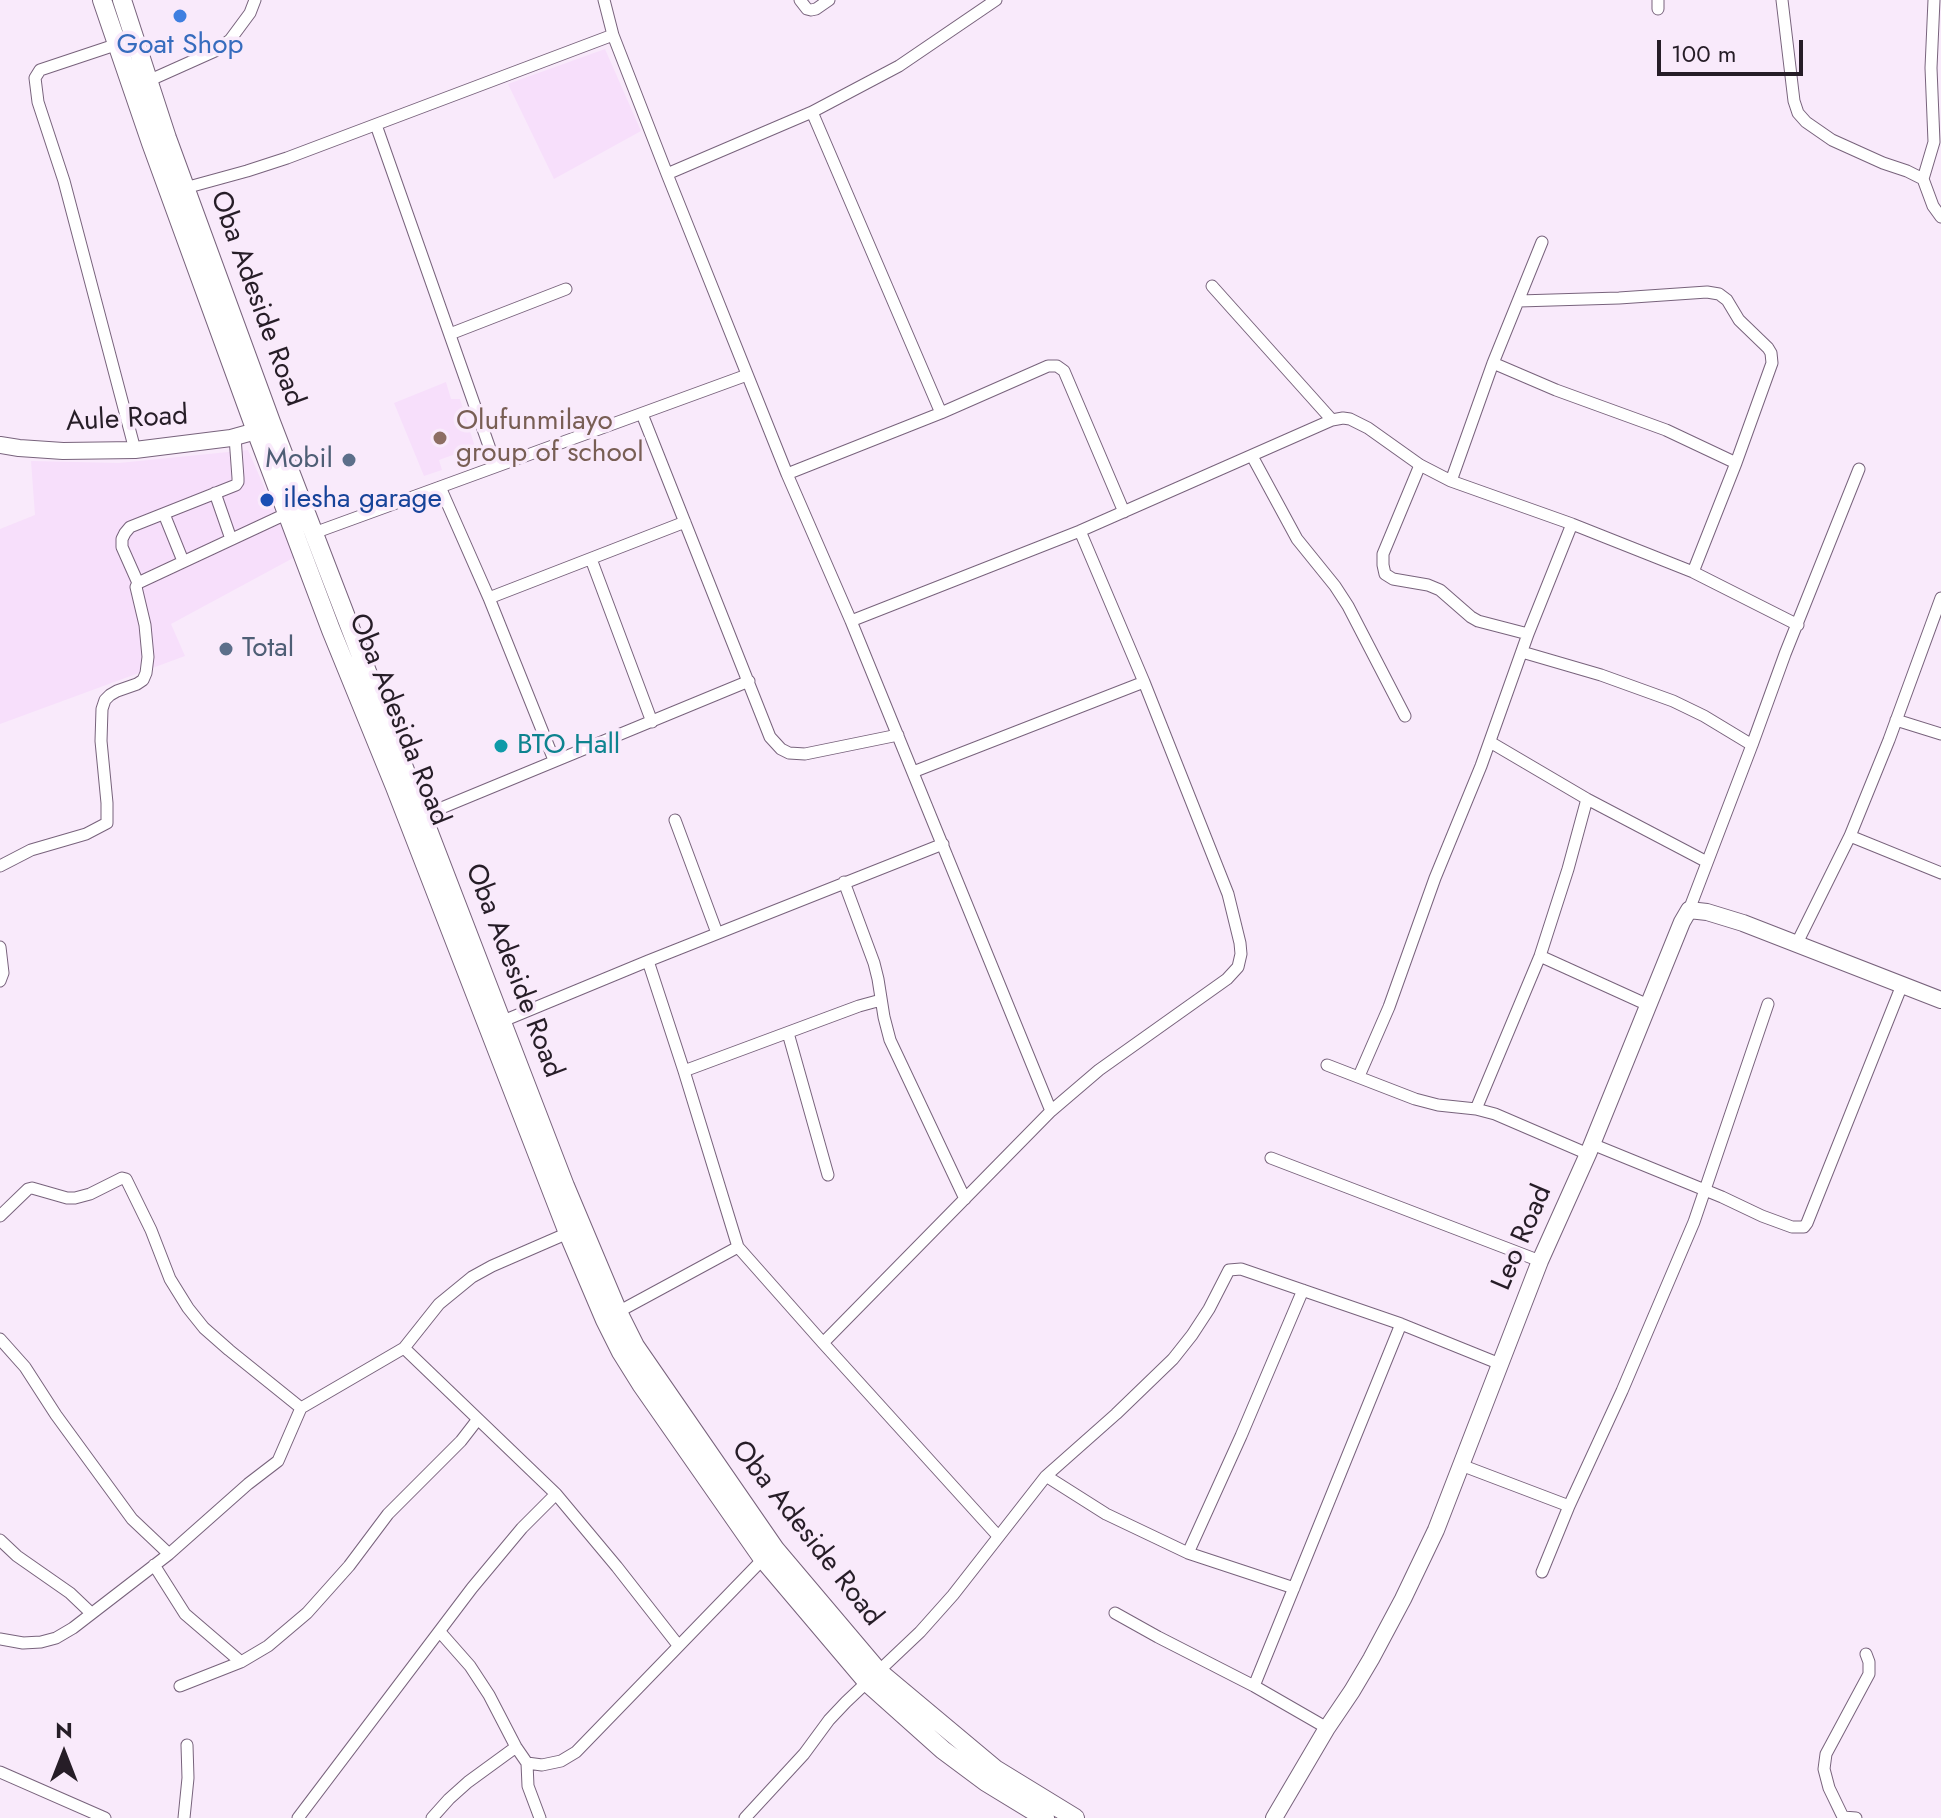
<!DOCTYPE html>
<html>
<head>
<meta charset="utf-8">
<style>
	body { margin:0 }
	#map { position:relative; width:1941px; height:1818px; overflow:hidden; background:#f9eafb; font-family:Jost,sans-serif }
	canvas { display:block }
	.north { position:absolute; left:24px; top:1714px; width:80px; height:80px; -webkit-text-stroke:6px #f9eafb; paint-order:stroke; rotate:0deg; font-size:22px; font-weight:700; line-height:32px; text-align:center; color:#261d27 }
	.north::after { content:''; display:block; margin:auto; width:28px; height:36px; background:#261d27; clip-path:polygon(50% 0,100% 100%,50% 72%,0 100%) }
	.scale { position:absolute; left:1657px; top:40px; width:146px; height:36px; box-sizing:border-box; border:4px solid #261d27; border-top:0; padding-left:10px; font-size:24px; line-height:28px; white-space:nowrap; color:#261d27; -webkit-text-stroke:6px #f9eafb; paint-order:stroke }
</style>
</head>
<body>
<div id="map">
<canvas width="1941" height="1818"></canvas>
<div class="north">N</div>
<div class="scale">100 m</div>
</div>
<script>
const g = document.querySelector('canvas').getContext('2d');
g.lineJoin = 'round';
function fillPath(path, color) { g.fillStyle = color; g.fill(path, 'evenodd'); }
const shape = rows => new Path2D(rows.map(r => 'M' + r).join(''));
function stroke(path, color, width, dash) { g.strokeStyle = color; g.lineWidth = width; g.lineCap = dash ? 'butt' : 'round'; g.setLineDash(dash || []); g.stroke(path); }
function write(font, color, halo, rows, align = 'center') {
  g.font = font + ' Jost,sans-serif'; g.lineWidth = 7; g.setLineDash([]); g.textBaseline = 'middle'; g.strokeStyle = halo; g.fillStyle = color; for (const [text, x, y, turn = 0] of rows) {
    g.save(); g.translate(x, y); g.rotate((+turn || 0) * Math.PI / 180); g.textAlign = isNaN(turn) ? turn : align; if (halo) g.strokeText(text, 0, 0); g.fillText(text, 0, 0); g.restore();
  }
}
const built = shape([
	[605,49,641,131,554,179,508,84],
	[446,382,451,399,460,399,475,447,439,460,442,470,424,476,394,403],
	[248,450,295,557,171,624,185,656,0,724,0,529,35,515,31,461,119,463]
]);
const street = shape([
	[604,0,613,35,667,174,787,474,851,621,1051,1111],
	[800,0,807,9,811,10,816,9,829,0],
	[1658,0,1658,9],
	[1782,0,1794,101,1798,113,1806,122,1832,140,1883,163,1907,171,1923,179],
	[1934,0,1931,68,1934,142,1923,179,1933,206,1941,217],
	[118,44,40,70,35,78,38,102,64,181,135,450],
	[148,81,215,51,230,40,250,13,255,0],
	[812,112,941,413],
	[376,125,496,466],
	[667,174,812,112,899,66,996,0],
	[185,188,247,171,287,158,613,35],
	[1212,286,1332,420],
	[1519,301,1619,298,1707,292,1719,294,1727,300,1739,320,1768,348,1771,353,1772,363,1736,463,1693,572],
	[450,334,566,289],
	[1493,363,1556,390,1666,430,1736,463],
	[642,414,770,737,781,749,789,753,805,754,898,735],
	[1252,456,1297,539,1335,586,1348,606,1405,716],
	[1420,465,1383,554,1383,565,1385,574,1393,579,1428,585,1440,590,1471,617,1478,621,1528,634],
	[787,474,941,413,1048,366,1057,366,1064,371,1124,512],
	[1451,481,1493,363,1542,242],
	[440,487,489,598,554,760],
	[215,493,231,539],
	[164,514,183,561],
	[314,533,747,375],
	[591,559,652,722],
	[138,583,122,547,122,539,125,533,130,527,236,485,238,482,238,478,235,437],
	[489,598,685,522],
	[851,621,1080,531,1332,420,1343,418,1350,419,1368,428,1420,465,1451,481,1572,524,1693,572,1798,625],
	[1522,652,1601,675,1673,701,1704,716,1752,745,1785,654,1859,469],
	[1896,720,1941,734],
	[1490,742,1587,799,1707,862],
	[913,772,1144,682],
	[422,816,749,681],
	[675,820,717,933],
	[1850,836,1941,873],
	[0,866,31,850,86,834,107,823,107,803,101,741,102,709,105,700,110,695,117,691,137,684,143,680,146,673,148,657,145,625,136,587,138,583,288,513],
	[844,882,874,963,878,979,884,1017,890,1040,965,1199],
	[1689,910,1752,745],
	[1797,943,1850,836,1889,740,1941,598],
	[0,947,3,973,0,981],
	[1540,956,1648,1005],
	[648,961,684,1071,738,1247,823,1343,998,1536],
	[503,1021,648,961,943,844],
	[788,1033,828,1175],
	[1327,1065,1415,1099,1438,1105,1476,1109,1495,1114,1588,1154],
	[684,1071,859,1006,881,1000],
	[1359,1076,1389,1007,1435,878,1481,766,1528,634,1572,524],
	[1476,1109,1540,956,1568,869,1587,799],
	[1592,1144,1722,1197,1762,1216,1792,1227,1804,1227,1807,1223,1902,985],
	[1271,1158,1540,1261],
	[0,1216,28,1189,32,1188,67,1198,75,1198,90,1194,122,1178,126,1179,151,1230,170,1279,188,1308,204,1328,229,1350,301,1408],
	[618,1312,738,1247],
	[0,1339,25,1367,56,1415,132,1519,169,1554],
	[823,1343,1051,1111,1099,1070,1227,979,1238,967,1241,954,1240,943,1228,894,1144,682,1080,531],
	[404,1348,556,1494,617,1567,678,1645],
	[1461,1465,1569,1506],
	[1046,1476,1106,1514,1188,1553,1294,1588],
	[0,1540,17,1556,70,1593,91,1613],
	[1188,1553,1241,1436,1303,1290],
	[154,1565,185,1614,241,1662],
	[1542,1572,1569,1506,1622,1391,1694,1222,1768,1004],
	[1115,1613,1158,1637,1254,1686,1327,1728],
	[440,1632,470,1666,489,1695,516,1747,527,1763,528,1786,540,1818],
	[0,1639,23,1643,41,1642,56,1638,73,1628,169,1554,248,1484,278,1461,301,1408,404,1348,439,1304,472,1277,492,1266,568,1233],
	[180,1686,241,1662,268,1646,307,1613,349,1566,388,1514,461,1441,478,1419],
	[1254,1686,1401,1324],
	[527,1763,542,1765,561,1761,576,1752,765,1557],
	[0,1772,105,1818],
	[1843,1817,1829,1788,1824,1769,1826,1754,1869,1674,1869,1662,1866,1654],
	[1843,1817,1856,1818],
	[184,1818,188,1778,187,1745],
	[298,1818,472,1588,522,1528,556,1494],
	[432,1818,449,1799,468,1782,516,1747],
	[745,1818,804,1754,829,1720,846,1702,920,1632,953,1595,1046,1476,1116,1414,1173,1359,1192,1335,1209,1309,1229,1270,1241,1269,1401,1324,1500,1364]
]);
const secondary = shape([
	[0,445,19,448,63,451,135,450,231,438,256,431],
	[1274,1818,1327,1728,1352,1691,1371,1659,1403,1599,1436,1530,1540,1261,1588,1154,1682,922,1689,910,1707,912,1743,923,1941,1000]
]);
const primary = shape([
	[102,0,151,143,256,431,331,630,395,787,568,1233,605,1320,621,1352,641,1384,763,1559,868,1683,943,1750,986,1782,1045,1818],
	[122,0,167,138,271,422,565,1186,618,1312,635,1346,775,1549,879,1672,995,1769,1075,1818]
]);
const markers = [
	[180,16,8,"#3f7fe0"],
	[440,438,8,"#8d6e63"],
	[349,460,8,"#5c6f8a"],
	[267,500,8,"#1a4fb4"],
	[226,649,8,"#5c6f8a"],
	[501,746,8,"#0f9aa8"]
];
const shopNames = [
	["Goat Shop",180,46]
];
const streetNames = [
	["Oba Adeside Road",256,299,70],
	["Aule Road",127,420,-3],
	["Oba Adesida Road",398,720,68],
	["Oba Adeside Road",513,971,69],
	["Leo Road",1523,1238,-67],
	["Oba Adeside Road",806,1534,52]
];
const educationNames = [
	["Olufunmilayo",456,422],
	["group of school",456,454]
];
const serviceNames = [
	["Mobil",333,460],
	["Total",242,649,"left"]
];
const transitNames = [
	["ilesha garage",283,500]
];
const cultureNames = [
	["BTO Hall",517,746]
];
fillPath(built, '#f7dffb');
stroke(street, '#78637c', 13);
stroke(secondary, '#78637c', 18);
stroke(primary, '#78637c', 20);
stroke(street, '#fff', 11);
stroke(secondary, '#fff', 16);
stroke(primary, '#fff', 18);
for (const [x, y, r, color] of markers) { const dot = new Path2D(); dot.arc(x, y, r, 0, 2 * Math.PI); g.fillStyle = color; g.fill(dot); stroke(dot, '#f9eafb', 3); }
write('28px', '#366cbe', '#f9eafb', shopNames);
write('28px', '#261d27', '#f9eafb', streetNames);
write('28px', '#785e54', '#f9eafb', educationNames, 'left');
write('28px', '#4e5e75', '#f9eafb', serviceNames, 'right');
write('28px', '#164399', '#f9eafb', transitNames, 'left');
write('28px', '#0d838f', '#f9eafb', cultureNames, 'left');
</script>
</body>
</html>
